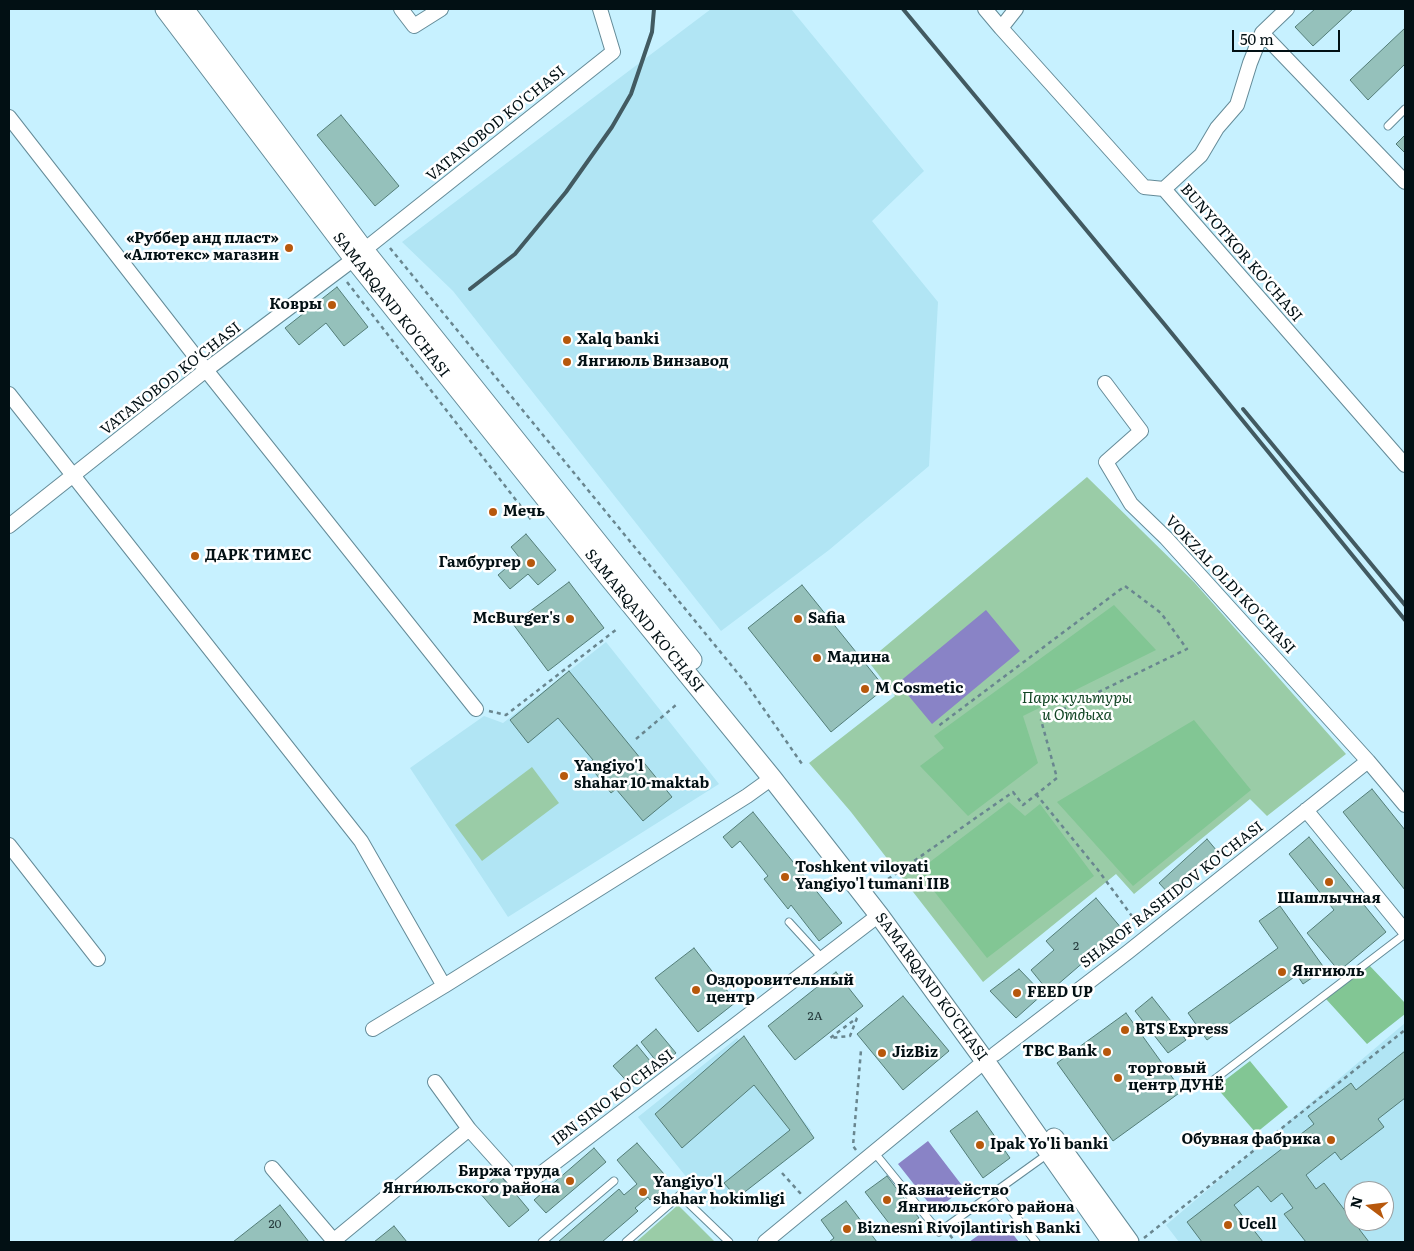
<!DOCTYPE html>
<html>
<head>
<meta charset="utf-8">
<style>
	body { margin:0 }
	#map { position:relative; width:1414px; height:1251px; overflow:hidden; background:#c7f1ff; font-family:Literata,serif }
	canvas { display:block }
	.frame { position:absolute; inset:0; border:10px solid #021014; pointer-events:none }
	.north { position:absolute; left:1344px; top:1181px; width:50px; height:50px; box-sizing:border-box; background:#fff; border:1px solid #9a9fa1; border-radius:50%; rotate:285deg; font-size:14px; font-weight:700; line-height:20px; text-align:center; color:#021014 }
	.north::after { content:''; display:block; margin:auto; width:18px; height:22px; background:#b7580c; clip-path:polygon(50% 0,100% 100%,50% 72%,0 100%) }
	.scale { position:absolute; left:1232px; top:30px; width:108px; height:22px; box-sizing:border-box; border:2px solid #021014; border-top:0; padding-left:6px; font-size:15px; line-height:18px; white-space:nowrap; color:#021014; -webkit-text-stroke:4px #fff; paint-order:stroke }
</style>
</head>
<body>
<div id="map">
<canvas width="1414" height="1251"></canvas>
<div class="frame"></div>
<div class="north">N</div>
<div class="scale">50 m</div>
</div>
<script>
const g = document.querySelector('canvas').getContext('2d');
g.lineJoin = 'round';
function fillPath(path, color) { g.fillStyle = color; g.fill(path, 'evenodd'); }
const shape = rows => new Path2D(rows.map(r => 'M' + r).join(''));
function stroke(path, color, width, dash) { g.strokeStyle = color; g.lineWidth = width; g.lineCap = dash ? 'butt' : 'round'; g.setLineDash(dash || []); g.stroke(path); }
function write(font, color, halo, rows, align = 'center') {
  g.font = font + ' Literata,serif'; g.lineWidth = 5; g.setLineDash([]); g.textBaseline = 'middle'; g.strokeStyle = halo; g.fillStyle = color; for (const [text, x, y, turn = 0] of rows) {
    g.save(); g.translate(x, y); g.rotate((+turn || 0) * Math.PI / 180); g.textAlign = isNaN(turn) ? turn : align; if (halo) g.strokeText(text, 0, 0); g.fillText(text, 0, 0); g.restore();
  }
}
const built = shape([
	[711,9,791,9,924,171,872,221,938,302,929,466,829,550,721,631,453,291,402,242],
	[606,642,719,784,508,917,410,768,484,716,503,723],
	[1405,1023,1405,1242,1179,1242,1166,1225],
	[1354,1191,1384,1191,1384,1221,1354,1221],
	[737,1038,811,1130,713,1210,638,1117]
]);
const green = shape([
	[1087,477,1194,582,1346,754,1267,816,1250,799,1134,894,1116,874,983,982,851,812,809,763,895,696,868,661],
	[532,767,559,803,482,861,455,825],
	[678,1205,715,1242,636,1242]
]);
const forest = shape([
	[1114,605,1156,650,1023,716,1038,763,968,816,920,766,944,748,934,736],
	[1194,720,1251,790,1133,886,1057,802],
	[1009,802,1025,816,1040,804,1094,876,987,958,918,871],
	[1369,965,1405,1003,1405,1014,1367,1044,1326,999],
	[1250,1061,1288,1107,1256,1133,1216,1087]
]);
const water = shape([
	[986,610,1020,651,932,724,898,683],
	[928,1141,964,1188,935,1211,898,1164],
	[1001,1219,1019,1242,969,1242]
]);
const building = shape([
	[1315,9,1353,9,1313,46,1295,27,1315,9],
	[1405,28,1405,64,1368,100,1350,80,1405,28],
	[341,115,399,186,375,206,317,135,341,115],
	[1405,135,1405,153,1396,144,1405,135],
	[337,287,368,327,344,346,326,323,299,345,285,328,337,287],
	[526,534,556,570,538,585,528,574,510,589,498,575,519,557,511,547,526,534],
	[569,582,604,628,548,671,513,624,569,582],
	[802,585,885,688,831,732,748,628,802,585],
	[569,671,672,797,643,821,616,789,611,793,588,764,593,760,558,718,528,743,510,720,569,671],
	[1372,789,1405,830,1405,890,1343,812,1372,789],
	[753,812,842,923,819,941,791,905,788,909,764,879,768,876,740,841,732,848,723,837,753,812],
	[1309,837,1386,932,1339,971,1307,933,1334,910,1289,854,1309,837],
	[1207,839,1217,851,1170,895,1159,883,1207,839],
	[1096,898,1122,929,1049,992,1031,970,1054,950,1046,941,1096,898],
	[1280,906,1325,969,1303,984,1297,975,1207,1040,1188,1013,1278,948,1259,921,1280,906],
	[694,948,736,1002,698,1032,655,978,694,948],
	[1019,969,1043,994,1016,1018,990,991,1019,969],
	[836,972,863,1006,795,1060,768,1026,836,972],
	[903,996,949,1051,903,1090,857,1034,903,996],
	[1152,997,1186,1040,1168,1053,1135,1011,1152,997],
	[1126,1013,1182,1091,1113,1141,1057,1063,1126,1013],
	[656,1029,676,1053,660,1066,641,1042,656,1029],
	[744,1036,814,1138,737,1198,724,1183,790,1130,754,1085,682,1148,655,1114,744,1036],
	[637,1045,655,1067,632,1087,613,1066,637,1045],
	[1405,1051,1405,1098,1378,1119,1384,1127,1341,1160,1335,1152,1306,1175,1316,1189,1324,1183,1369,1242,1306,1242,1284,1214,1293,1208,1282,1193,1271,1202,1258,1186,1234,1205,1263,1242,1202,1242,1187,1222,1314,1124,1308,1116,1351,1083,1356,1090,1405,1051],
	[977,1111,1010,1158,983,1178,950,1131,977,1111],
	[637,1143,671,1182,650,1200,648,1197,635,1208,638,1211,602,1242,558,1242,619,1189,624,1195,637,1184,617,1160,637,1143],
	[594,1148,606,1162,546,1213,534,1200,594,1148],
	[499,1174,529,1210,509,1227,479,1192,499,1174],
	[887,1176,919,1218,898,1235,865,1192,887,1176],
	[846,1201,877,1242,829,1242,834,1238,821,1220,846,1201],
	[280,1205,309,1242,233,1242,280,1205],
	[394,1226,407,1242,374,1242,394,1226]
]);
const path = shape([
	[390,248,745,682,802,764],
	[347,282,533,522],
	[489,711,506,715,617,629],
	[636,739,676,705],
	[1036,794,1098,870,1140,927],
	[888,879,1013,792,1023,805,1057,778,1041,720,1187,649,1161,613,1125,586,937,727],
	[857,1018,850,1036,830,1038,857,1018],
	[856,1150,853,1146,861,1050],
	[782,1173,801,1194],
	[950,1235,955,1242],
	[1144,1238,1405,1030]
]);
const service = shape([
	[1388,126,1405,109],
	[789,922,822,958],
	[1207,1085,1405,934],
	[874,1152,939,1232,1049,1153],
	[996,1191,1036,1242],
	[542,1242,614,1181],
	[626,1242,680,1195,729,1242]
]);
const minor = shape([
	[401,9,414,26,441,9],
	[985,9,1001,28],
	[1016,9,1001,28,1144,187,1164,189,1405,465],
	[1262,33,1405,182],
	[9,117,206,370,476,709],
	[1164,189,1201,155,1217,128,1237,105,1250,63,1262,33,1287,9],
	[364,250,613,52,600,9],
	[1105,383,1141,431,1106,462,1131,504,1166,538,1368,761,1405,805],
	[9,394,361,841,444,986,373,1029],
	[9,526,206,370,354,259],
	[1306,810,1405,931],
	[9,845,98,959],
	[444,986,747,796,772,778],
	[995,1054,1128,952,1368,761],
	[435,1082,469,1129],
	[272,1168,334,1241],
	[332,1242,469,1129,522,1188,879,915],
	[765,1242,985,1061]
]);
const secondary = shape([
	[165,9,354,259,609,578,772,778,879,915,985,1061,1112,1242],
	[184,9,364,250,692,660],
	[1054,1138,1129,1242]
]);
const rail = shape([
	[903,9,1165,325,1405,620],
	[470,289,515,254,566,192,612,127,631,94,652,32,654,9],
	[1243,409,1405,605]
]);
const markers = [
	[289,248,5,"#b7580c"],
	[332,305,5,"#b7580c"],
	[567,340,5,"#b7580c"],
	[567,362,5,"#b7580c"],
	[493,512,5,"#b7580c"],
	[195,556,5,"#b7580c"],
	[531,563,5,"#b7580c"],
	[570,619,5,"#b7580c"],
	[798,619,5,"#b7580c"],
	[817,658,5,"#b7580c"],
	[865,689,5,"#b7580c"],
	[564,776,5,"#b7580c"],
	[785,877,5,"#b7580c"],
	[1329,882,5,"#b7580c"],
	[1282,972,5,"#b7580c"],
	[696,990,5,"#b7580c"],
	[1017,993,5,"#b7580c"],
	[1125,1030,5,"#b7580c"],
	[1107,1052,5,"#b7580c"],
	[882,1053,5,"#b7580c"],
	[1118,1078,5,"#b7580c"],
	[1331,1140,5,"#b7580c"],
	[980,1145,5,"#b7580c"],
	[570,1181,5,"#b7580c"],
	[643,1192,5,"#b7580c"],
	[887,1200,5,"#b7580c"],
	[1228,1225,5,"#b7580c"],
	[847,1229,5,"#b7580c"]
];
const numberNames = [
	["2",1076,946],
	["2А",815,1016],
	["20",275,1224]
];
const streetNames = [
	["VATANOBOD KO'CHASI",496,124,-39],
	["BUNYOTKOR KO'CHASI",1241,253,49],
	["SAMARQAND KO'CHASI",391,305,52],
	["VATANOBOD KO'CHASI",171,379,-38],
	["VOKZAL OLDI KO'CHASI",1230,585,47],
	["SAMARQAND KO'CHASI",644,621,51],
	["SHAROF RASHIDOV KO’CHASI",1172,895,-38],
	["SAMARQAND KO'CHASI",931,987,54],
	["IBN SINO KO'CHASI",613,1098,-37]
];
const poiNames = [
	["«Руббер анд пласт»",279,239,"right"],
	["«Алютекс» магазин",279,256,"right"],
	["Ковры",322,305,"right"],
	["Xalq banki",577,340],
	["Янгиюль Винзавод",577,362],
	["Мечь",503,512],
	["ДАРК ТИМЕС",205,556],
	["Гамбургер",521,563,"right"],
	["McBurger's",560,619,"right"],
	["Safia",808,619],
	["Мадина",827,658],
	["M Cosmetic",875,689],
	["Yangiyo'l",574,767],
	["shahar 10-maktab",574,784],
	["Toshkent viloyati",795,868],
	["Yangiyo'l tumani IIB",795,885],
	["Шашлычная",1329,899,"center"],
	["Янгиюль",1292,972],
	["Оздоровительный",706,981],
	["центр",706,998],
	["FEED UP",1027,993],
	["BTS Express",1135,1030],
	["TBC Bank",1097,1052,"right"],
	["JizBiz",892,1053],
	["торговый",1128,1069],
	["центр ДУНЁ",1128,1086],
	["Обувная фабрика",1321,1140,"right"],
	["Ipak Yo'li banki",990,1145],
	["Биржа труда",560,1172,"right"],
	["Янгиюльского района",560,1189,"right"],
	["Yangiyo'l",653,1183],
	["shahar hokimligi",653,1200],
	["Казначейство",897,1191],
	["Янгиюльского района",897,1208],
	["Ucell",1238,1225],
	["Biznesni Rivojlantirish Banki",857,1229]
];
const parkNames = [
	["Парк культуры",1077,699],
	["и Отдыха",1077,716]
];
fillPath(built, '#b1e5f4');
fillPath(green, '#9acca7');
fillPath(forest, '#82c694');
fillPath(water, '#8983c6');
fillPath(building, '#95c1bb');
stroke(building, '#537d78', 1);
stroke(service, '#648b98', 9);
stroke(minor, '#648b98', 16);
stroke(secondary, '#648b98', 21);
stroke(path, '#69868f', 2.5, [4, 4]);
stroke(service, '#fff', 7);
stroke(minor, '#fff', 14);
stroke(secondary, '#fff', 19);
stroke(rail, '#425a61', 4);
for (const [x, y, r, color] of markers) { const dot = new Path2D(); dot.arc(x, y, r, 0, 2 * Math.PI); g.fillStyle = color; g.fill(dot); stroke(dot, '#fff', 2); }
write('12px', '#273c3e', null, numberNames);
write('15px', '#021014', '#fff', streetNames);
write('bold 15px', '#021014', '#fff', poiNames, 'left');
write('italic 15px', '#114524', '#fff', parkNames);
</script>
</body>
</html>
